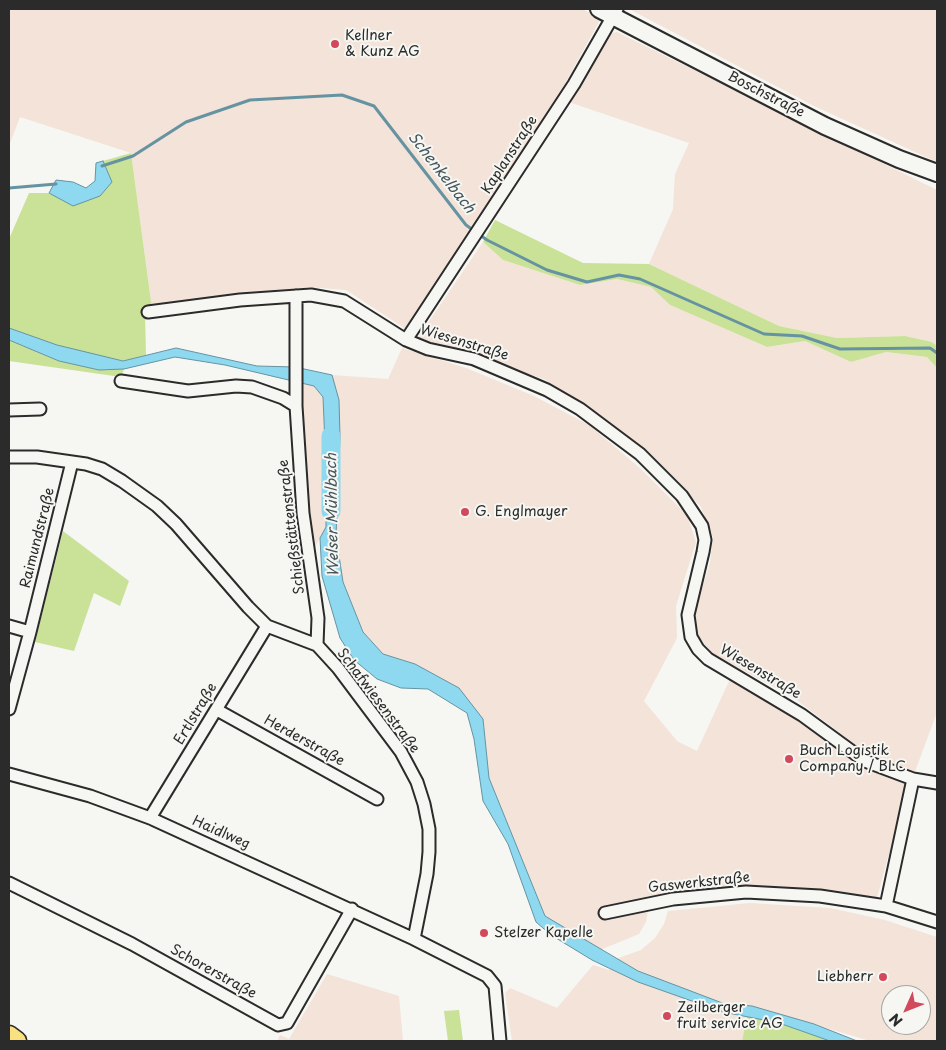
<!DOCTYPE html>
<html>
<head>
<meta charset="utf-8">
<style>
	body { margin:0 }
	#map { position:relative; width:946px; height:1050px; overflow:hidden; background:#f6f6f2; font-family:"Playpen Sans",sans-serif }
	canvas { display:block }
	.frame { position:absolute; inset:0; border:10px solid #2b2b2b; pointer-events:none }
	.north { position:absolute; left:881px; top:985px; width:50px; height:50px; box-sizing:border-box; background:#f6f6f2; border:1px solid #a5a5a2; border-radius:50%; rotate:226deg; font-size:14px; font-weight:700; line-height:20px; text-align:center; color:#2b2b2b }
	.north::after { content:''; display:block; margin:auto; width:18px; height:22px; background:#d1495b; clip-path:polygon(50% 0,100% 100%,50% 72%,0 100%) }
</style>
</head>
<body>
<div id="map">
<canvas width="946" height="1050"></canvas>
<div class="frame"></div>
<div class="north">N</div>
</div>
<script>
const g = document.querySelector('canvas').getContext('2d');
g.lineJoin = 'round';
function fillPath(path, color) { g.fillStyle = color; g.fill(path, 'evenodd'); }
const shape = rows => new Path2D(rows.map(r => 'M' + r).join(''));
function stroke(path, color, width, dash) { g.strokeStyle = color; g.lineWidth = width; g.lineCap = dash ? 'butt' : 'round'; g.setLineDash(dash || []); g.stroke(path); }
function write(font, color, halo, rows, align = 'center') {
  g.font = font + ' "Playpen Sans",sans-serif'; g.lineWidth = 4; g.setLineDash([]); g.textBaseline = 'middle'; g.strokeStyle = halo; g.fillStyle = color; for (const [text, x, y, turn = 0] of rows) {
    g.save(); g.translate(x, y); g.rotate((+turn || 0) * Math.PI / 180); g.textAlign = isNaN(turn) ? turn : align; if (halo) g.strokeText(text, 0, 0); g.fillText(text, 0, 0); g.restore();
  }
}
const built = shape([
	[9,9,582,9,601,18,520,165,409,331,346,290,308,287,152,309,131,153,20,117,9,146],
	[629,9,937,9,937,162,814,106],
	[617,32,937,190,937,346,932,342,905,336,837,338,779,326,649,264,673,209,675,174,689,143,569,102,607,34],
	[483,242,503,260,580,285,617,279,651,287,670,305,767,347,805,341,851,362,886,352,927,357,937,368,937,712,913,777,902,767,862,750,794,698,713,654,697,635,694,613,710,563,713,537,701,507,655,459,606,419,544,379,417,339],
	[402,348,466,368,534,396,589,425,641,469,687,515,696,542,676,606,677,638,644,701,677,741,697,751,730,679,769,700,865,768,906,784,896,842,888,857,877,898,758,885,650,899,646,922,639,934,600,950,545,916,489,778,483,719,415,664,383,654,363,632,343,582,336,536,338,496,332,375,388,379],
	[298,383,314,385,323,397,325,444,327,458,331,462,331,486,326,486,326,527,313,551],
	[750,903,830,908,885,920,937,937,937,1041,870,1041,752,1006,723,1012,747,1016,742,1041,512,1041,505,993,510,988,557,1008,593,965,609,970,616,959,641,950,655,938,664,924,668,911],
	[891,995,921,995,921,1025,891,1025],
	[327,974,399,996,403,1041,277,1041,280,1035,289,1039]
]);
const green = shape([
	[131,153,152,309,145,314,146,355,124,361,101,357,56,345,9,328,9,239,29,193,49,193,57,197,112,182,103,161],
	[495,220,583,263,649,264,779,326,837,338,905,336,932,342,937,346,937,368,927,357,886,352,851,362,805,341,767,347,670,305,651,287,617,279,580,285,503,260,483,242],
	[9,340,59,361,99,370,124,369,121,377,9,361],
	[63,531,129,581,120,606,94,593,74,651,35,642],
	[459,1010,463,1041,448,1041,444,1011],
	[747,1016,779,1023,830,1041,742,1041]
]);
const water = shape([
	[103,161,112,182,100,196,73,206,49,193,56,180,73,182,86,188,95,181,96,163,103,161],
	[9,328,57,345,123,361,176,348,257,366,295,367,332,375,339,400,340,437,336,536,343,582,363,632,383,654,415,664,459,688,483,719,489,778,545,916,638,971,725,1004,752,1006,814,1024,857,1041,830,1041,779,1023,723,1012,638,982,592,960,551,935,536,922,508,844,483,801,474,739,467,713,428,689,401,688,377,679,354,660,340,638,322,576,320,538,326,527,326,485,331,485,331,462,327,458,325,444,323,397,314,386,225,365,175,357,124,369,99,370,59,361,9,340,9,328]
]);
const stream = shape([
	[102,166,133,156,186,122,250,100,342,95,374,106,466,225,487,240,547,270,587,282,619,275,640,279,764,334,802,336,840,349,930,348,937,353],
	[9,188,56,184]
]);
const river = shape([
	[331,511,331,436]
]);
const street = shape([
	[148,312,240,300,311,295,344,301,406,340,428,349,474,359,547,390,580,409,640,454,682,496,702,526,705,540,703,552,688,615,691,637,698,649,708,659,802,715,865,761,913,779,886,906],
	[406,340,574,84,617,9],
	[121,381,188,391,236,386,252,387,283,398,296,406,303,513,318,618,317,645],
	[296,406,296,296],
	[9,410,40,409],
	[9,457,37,457,86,464,102,469,122,481,157,506,176,524,248,607,267,626,317,645,338,668,401,752,417,782,424,804,429,829,429,852,427,874,414,939,487,976,495,986,500,1041],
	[9,626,30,632],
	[9,709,30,632,72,462],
	[217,710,377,799],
	[9,774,90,796,150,818,414,939],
	[913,779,937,783],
	[150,818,267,626],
	[9,883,132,944,278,1025,287,1023,352,909],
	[605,913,673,899,746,892,820,896,886,906,937,922]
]);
const secondary = shape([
	[599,9,825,126,899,159,937,173]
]);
const primary = shape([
	[9,1035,17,1041]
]);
const markers = [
	[335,44,5,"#d1495b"],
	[465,512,5,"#d1495b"],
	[789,759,5,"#d1495b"],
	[484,933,5,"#d1495b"],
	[883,977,5,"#d1495b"],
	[667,1016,5,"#d1495b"]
];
const poiNames = [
	["Kellner",345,36],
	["& Kunz AG",345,52],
	["G. Englmayer",475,512],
	["Buch Logistik",799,751],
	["Company / BLC",799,767],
	["Stelzer Kapelle",494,933],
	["Liebherr",873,977,"right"],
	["Zeilberger",677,1008],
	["fruit service AG",677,1024]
];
const streetNames = [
	["Boschstraße",766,95,27],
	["Kaplanstraße",510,155,-57],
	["Wiesenstraße",464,343,17],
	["Schießstättenstraße",292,527,-97],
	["Raimundstraße",38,538,-76],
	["Wiesenstraße",760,672,31],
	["Schafwiesenstraße",378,701,53],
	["Ertlstraße",196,714,-59],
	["Herderstraße",304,741,29],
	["Haidlweg",221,833,24],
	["Gaswerkstraße",699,883,-6],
	["Schorerstraße",213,972,29]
];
const waterNames = [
	["Schenkelbach",441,173,52],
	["Welser Mühlbach",333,515,-91]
];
fillPath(built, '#f3e3d9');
fillPath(green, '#c9e298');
fillPath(water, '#8ed9ef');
stroke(water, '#6693a1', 1);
stroke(stream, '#6693a1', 3);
stroke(river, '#8ed9ef', 19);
stroke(street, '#2b2b2b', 15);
stroke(secondary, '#2b2b2b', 20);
stroke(primary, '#2b2b2b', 21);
stroke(street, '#f6f6f2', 11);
stroke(secondary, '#f6f6f2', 16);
stroke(primary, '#fbe080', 18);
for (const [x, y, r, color] of markers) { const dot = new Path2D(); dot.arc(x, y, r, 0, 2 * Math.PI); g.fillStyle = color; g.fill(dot); stroke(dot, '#f6f6f2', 2); }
write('14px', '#2b2b2b', '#f6f6f2', poiNames, 'left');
write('14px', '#2b2b2b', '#f6f6f2', streetNames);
write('italic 15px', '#44565c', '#f6f6f2', waterNames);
</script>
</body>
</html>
